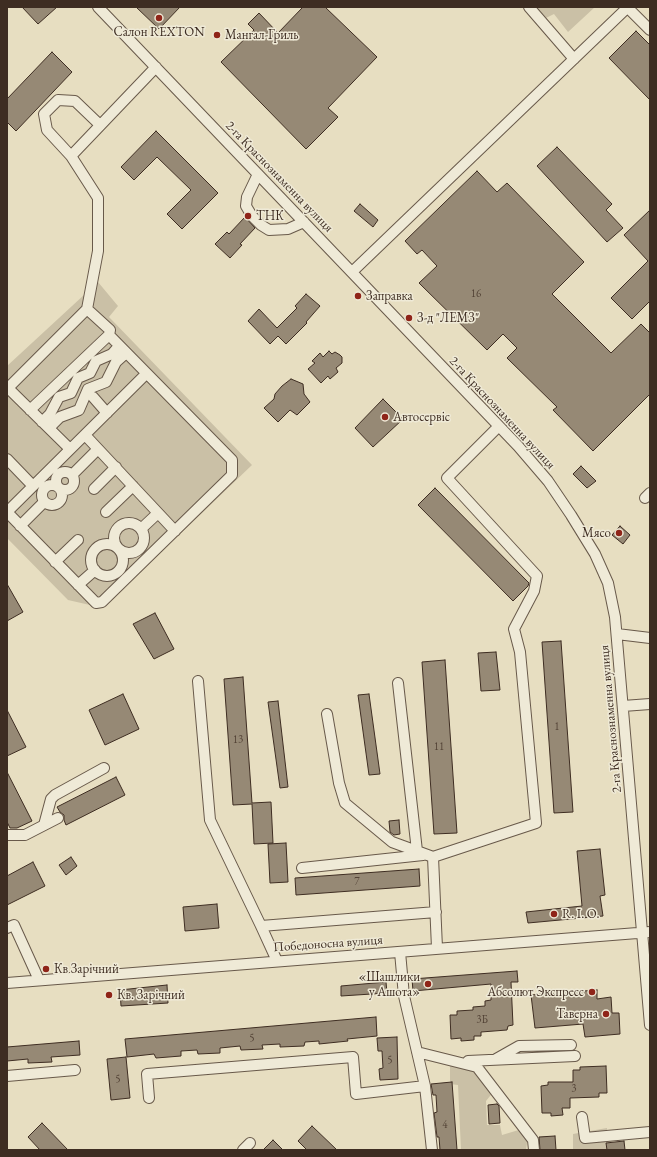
<!DOCTYPE html>
<html>
<head>
<meta charset="utf-8">
<style>
	body { margin:0 }
	#map { position:relative; width:657px; height:1157px; overflow:hidden; background:#e7dec1; font-family:"EB Garamond",serif }
	canvas { display:block }
	.frame { position:absolute; inset:0; border:8px solid #3e2d22; pointer-events:none }
</style>
</head>
<body>
<div id="map">
<canvas width="657" height="1157"></canvas>
<div class="frame"></div>
</div>
<script>
const g = document.querySelector('canvas').getContext('2d');
g.lineJoin = 'round';
function fillPath(path, color) { g.fillStyle = color; g.fill(path, 'evenodd'); }
const shape = rows => new Path2D(rows.map(r => 'M' + r).join(''));
function stroke(path, color, width, dash) { g.strokeStyle = color; g.lineWidth = width; g.lineCap = dash ? 'butt' : 'round'; g.setLineDash(dash || []); g.stroke(path); }
function write(font, color, halo, rows, align = 'center') {
  g.font = font + ' "EB Garamond",serif'; g.lineWidth = 3; g.setLineDash([]); g.textBaseline = 'middle'; g.strokeStyle = halo; g.fillStyle = color; for (const [text, x, y, turn = 0] of rows) {
    g.save(); g.translate(x, y); g.rotate((+turn || 0) * Math.PI / 180); g.textAlign = isNaN(turn) ? turn : align; if (halo) g.strokeText(text, 0, 0); g.fillText(text, 0, 0); g.restore();
  }
}
const green = shape([
	[537,7,595,7,568,32,554,14,546,18],
	[98,282,118,306,109,317,252,465,103,608,68,600,7,538,7,366],
	[459,1064,476,1068,494,1091,486,1101,487,1125,500,1125,502,1135,522,1129,528,1136,526,1150,461,1150,458,1085,450,1084,450,1066],
	[607,1128,607,1150,573,1150,573,1134]
]);
const building = shape([
	[22,7,57,7,38,24,22,7],
	[136,7,180,7,159,29,136,7],
	[303,7,325,7,377,57,328,108,338,117,306,149,221,62,254,30,248,24,259,13,278,33,303,7],
	[636,31,650,45,650,100,609,58,636,31],
	[52,52,72,72,16,131,7,122,7,99,52,52],
	[156,131,218,193,182,229,167,214,191,190,157,157,134,180,121,167,156,131],
	[557,147,612,204,606,210,623,228,607,242,537,166,557,147],
	[477,171,497,192,507,183,584,262,552,294,611,353,641,324,650,333,650,394,593,451,553,410,557,407,507,358,517,348,503,334,487,350,419,283,437,266,422,250,417,254,405,241,477,171],
	[360,204,378,220,373,227,354,211,360,204],
	[650,210,650,301,632,319,611,298,648,261,624,235,650,210],
	[245,217,255,228,240,244,242,245,230,258,215,244,227,232,229,234,245,217],
	[306,294,320,306,306,322,307,323,286,344,278,336,270,344,248,321,259,309,277,328,297,308,295,306,306,294],
	[329,351,332,354,335,352,340,355,342,357,342,363,336,368,338,372,330,379,328,376,321,383,308,369,315,363,312,361,320,353,323,357,329,351],
	[291,379,303,384,304,394,310,402,297,415,290,410,278,422,264,408,274,399,275,394,282,386,291,379],
	[383,399,403,419,373,447,355,428,383,399],
	[581,466,596,481,587,488,573,474,581,466],
	[435,488,529,583,528,586,513,601,418,505,435,488],
	[620,526,630,535,623,544,612,535,620,526],
	[7,584,23,612,7,621,7,584],
	[155,613,174,649,154,659,133,624,155,613],
	[561,641,573,812,554,813,542,642,561,641],
	[496,652,500,690,481,691,478,653,496,652],
	[445,660,457,833,434,834,422,662,445,660],
	[243,677,252,803,271,802,273,843,254,844,252,804,233,805,224,679,243,677],
	[123,694,139,729,105,745,89,710,123,694],
	[369,694,380,774,369,775,358,695,369,694],
	[278,701,288,787,280,788,268,702,278,701],
	[7,710,26,747,7,756,7,710],
	[7,772,32,821,17,828,10,828,7,822,7,772],
	[116,777,125,795,66,825,64,820,64,815,60,812,57,807,116,777],
	[399,820,400,834,394,835,390,832,389,821,399,820],
	[286,843,288,882,270,883,268,844,286,843],
	[600,849,605,895,600,896,603,916,528,923,526,912,582,906,577,851,600,849],
	[71,857,77,866,66,875,59,865,71,857],
	[33,862,45,886,7,905,7,876,33,862],
	[419,869,420,886,296,895,295,878,419,869],
	[217,904,219,928,185,931,183,907,217,904],
	[517,971,518,982,511,982,513,1025,508,1026,507,1030,481,1032,481,1036,474,1036,474,1040,461,1041,461,1038,451,1039,450,1015,457,1015,457,1011,473,1010,473,1007,485,1006,485,1001,491,1000,491,984,413,991,412,979,517,971],
	[386,982,387,993,341,996,341,986,386,982],
	[167,985,168,1003,121,1006,120,990,167,985],
	[597,990,597,999,611,997,612,1013,619,1013,620,1034,585,1037,583,1024,535,1028,531,995,597,990],
	[376,1017,377,1036,347,1039,348,1041,319,1044,319,1041,305,1042,304,1046,280,1047,280,1044,262,1045,263,1049,241,1050,240,1046,220,1048,220,1053,198,1054,197,1050,181,1051,181,1056,156,1058,154,1054,127,1057,125,1039,376,1017],
	[397,1037,398,1079,380,1080,379,1069,383,1068,382,1051,378,1051,377,1038,397,1037],
	[79,1041,80,1055,51,1057,52,1062,28,1063,28,1059,7,1061,7,1047,79,1041],
	[126,1057,130,1098,111,1100,107,1059,126,1057],
	[606,1066,607,1093,599,1093,599,1097,570,1098,570,1108,562,1108,563,1115,551,1116,551,1113,542,1113,541,1086,548,1085,548,1082,573,1082,573,1070,580,1070,580,1067,606,1066],
	[452,1082,457,1150,440,1150,439,1137,437,1137,434,1113,437,1112,436,1095,433,1095,431,1084,452,1082],
	[497,1104,499,1106,500,1123,489,1124,488,1105,497,1104],
	[42,1123,68,1150,40,1150,28,1137,42,1123],
	[312,1126,337,1150,307,1150,298,1141,312,1126],
	[555,1136,556,1150,540,1150,539,1137,555,1136],
	[273,1140,283,1150,263,1150,273,1140],
	[624,1141,625,1150,607,1150,606,1143,624,1141]
]);
const minor = shape([
	[98,7,518,446,548,481,571,515,595,554,608,583,615,617,650,1025],
	[529,7,574,59],
	[627,7,650,30],
	[71,156,156,67],
	[258,174,247,197,246,206,252,216,261,225,269,230,288,229,304,222],
	[352,272,628,7],
	[87,309,98,251,98,198,71,156,47,130,44,114,58,100,75,101,100,125],
	[8,388,70,449],
	[7,389,87,309,110,330,109,335,30,410],
	[93,397,107,413],
	[42,422,50,414,59,397,71,393,78,378,90,373,96,361,112,354,119,346],
	[49,428,60,417,79,410,88,389,106,382,116,362,126,353],
	[85,435,175,531],
	[7,459,33,486],
	'56 481a9 9 0 1 1 18 0a9 9 0 1 1-18 0Z',
	[72,475,98,449],
	'42 495a10 10 0 1 1 20 0a10 10 0 1 1-20 0Z',
	[94,489,116,467],
	[645,498,650,493],
	[7,512,96,603,102,602,232,475,232,460,109,335],
	[7,512,146,374],
	[106,512,133,486],
	'114 538a15 15 0 1 1 30 0a15 15 0 1 1-30 0Z',
	[20,526,44,502],
	[141,529,158,513],
	'91 560a16 16 0 1 1 32 0a16 16 0 1 1-32 0Z',
	[55,562,78,540],
	[78,585,95,570],
	[617,634,650,638],
	[198,681,210,820,261,926,277,961],
	[398,683,417,851],
	[623,706,650,704],
	[327,714,339,783,345,803,392,842,433,857],
	[44,825,51,799,55,795,104,768],
	[7,835,25,835,58,818],
	[302,868,423,855],
	[261,926,436,912],
	[7,928,14,925,39,980],
	[437,948,433,857,536,823,520,652,514,629,534,591,537,576,447,478,499,426],
	[400,952,404,996,425,1086,432,1150],
	[7,983,650,932],
	[417,1052,477,1067,533,1140,534,1150],
	[496,1059,519,1046,571,1045],
	[468,1061,575,1056],
	[7,1076,75,1070],
	[149,1098,147,1074,353,1057,356,1094,425,1086],
	[582,1117,585,1138,650,1132],
	[243,1150,250,1143]
]);
const markers = [
	[159,18,4,"#8f2418"],
	[217,35,4,"#8f2418"],
	[248,216,4,"#8f2418"],
	[358,296,4,"#8f2418"],
	[409,318,4,"#8f2418"],
	[385,417,4,"#8f2418"],
	[619,533,4,"#8f2418"],
	[554,914,4,"#8f2418"],
	[46,969,4,"#8f2418"],
	[428,984,4,"#8f2418"],
	[592,992,4,"#8f2418"],
	[109,995,4,"#8f2418"],
	[606,1014,4,"#8f2418"]
];
const numberNames = [
	["16",476,294],
	["1",557,727],
	["13",238,740],
	["11",439,747],
	["7",357,882],
	["3Б",482,1020],
	["5",252,1038],
	["5",390,1060],
	["5",118,1079],
	["3",574,1089],
	["4",445,1125]
];
const poiNames = [
	["Салон REXTON",159,32,"center"],
	["Мангал-Гриль",225,35],
	["ТНК",256,216],
	["Заправка",366,296],
	["З-д \"ЛЕМЗ\"",417,318],
	["Автосервіс",393,417],
	["Мясо",611,533,"right"],
	["R. I. O.",562,914],
	["Кв Зарічний",54,969],
	["«Шашлики",420,977,"right"],
	["у Ашота»",420,992,"right"],
	["Абсолют Экспресс",584,992,"right"],
	["Кв. Зарічний",117,995],
	["Таверна",598,1014,"right"]
];
const streetNames = [
	["2-га Краснознаменна вулиця",279,177,46],
	["2-га Краснознаменна вулиця",502,413,47],
	["2-га Краснознаменна вулиця",611,719,-95],
	["Победоносна вулиця",328,944,-4]
];
fillPath(green, '#cac0a6');
fillPath(building, '#968975');
stroke(building, '#3e2d22', 1);
stroke(minor, '#68594a', 12);
stroke(minor, '#efead7', 10);
for (const [x, y, r, color] of markers) { const dot = new Path2D(); dot.arc(x, y, r, 0, 2 * Math.PI); g.fillStyle = color; g.fill(dot); stroke(dot, '#efead7', 1.5); }
write('11px', '#544437', null, numberNames);
write('13px', '#3e2d22', '#efead7', poiNames, 'left');
write('13px', '#3e2d22', '#efead7', streetNames);
</script>
</body>
</html>
